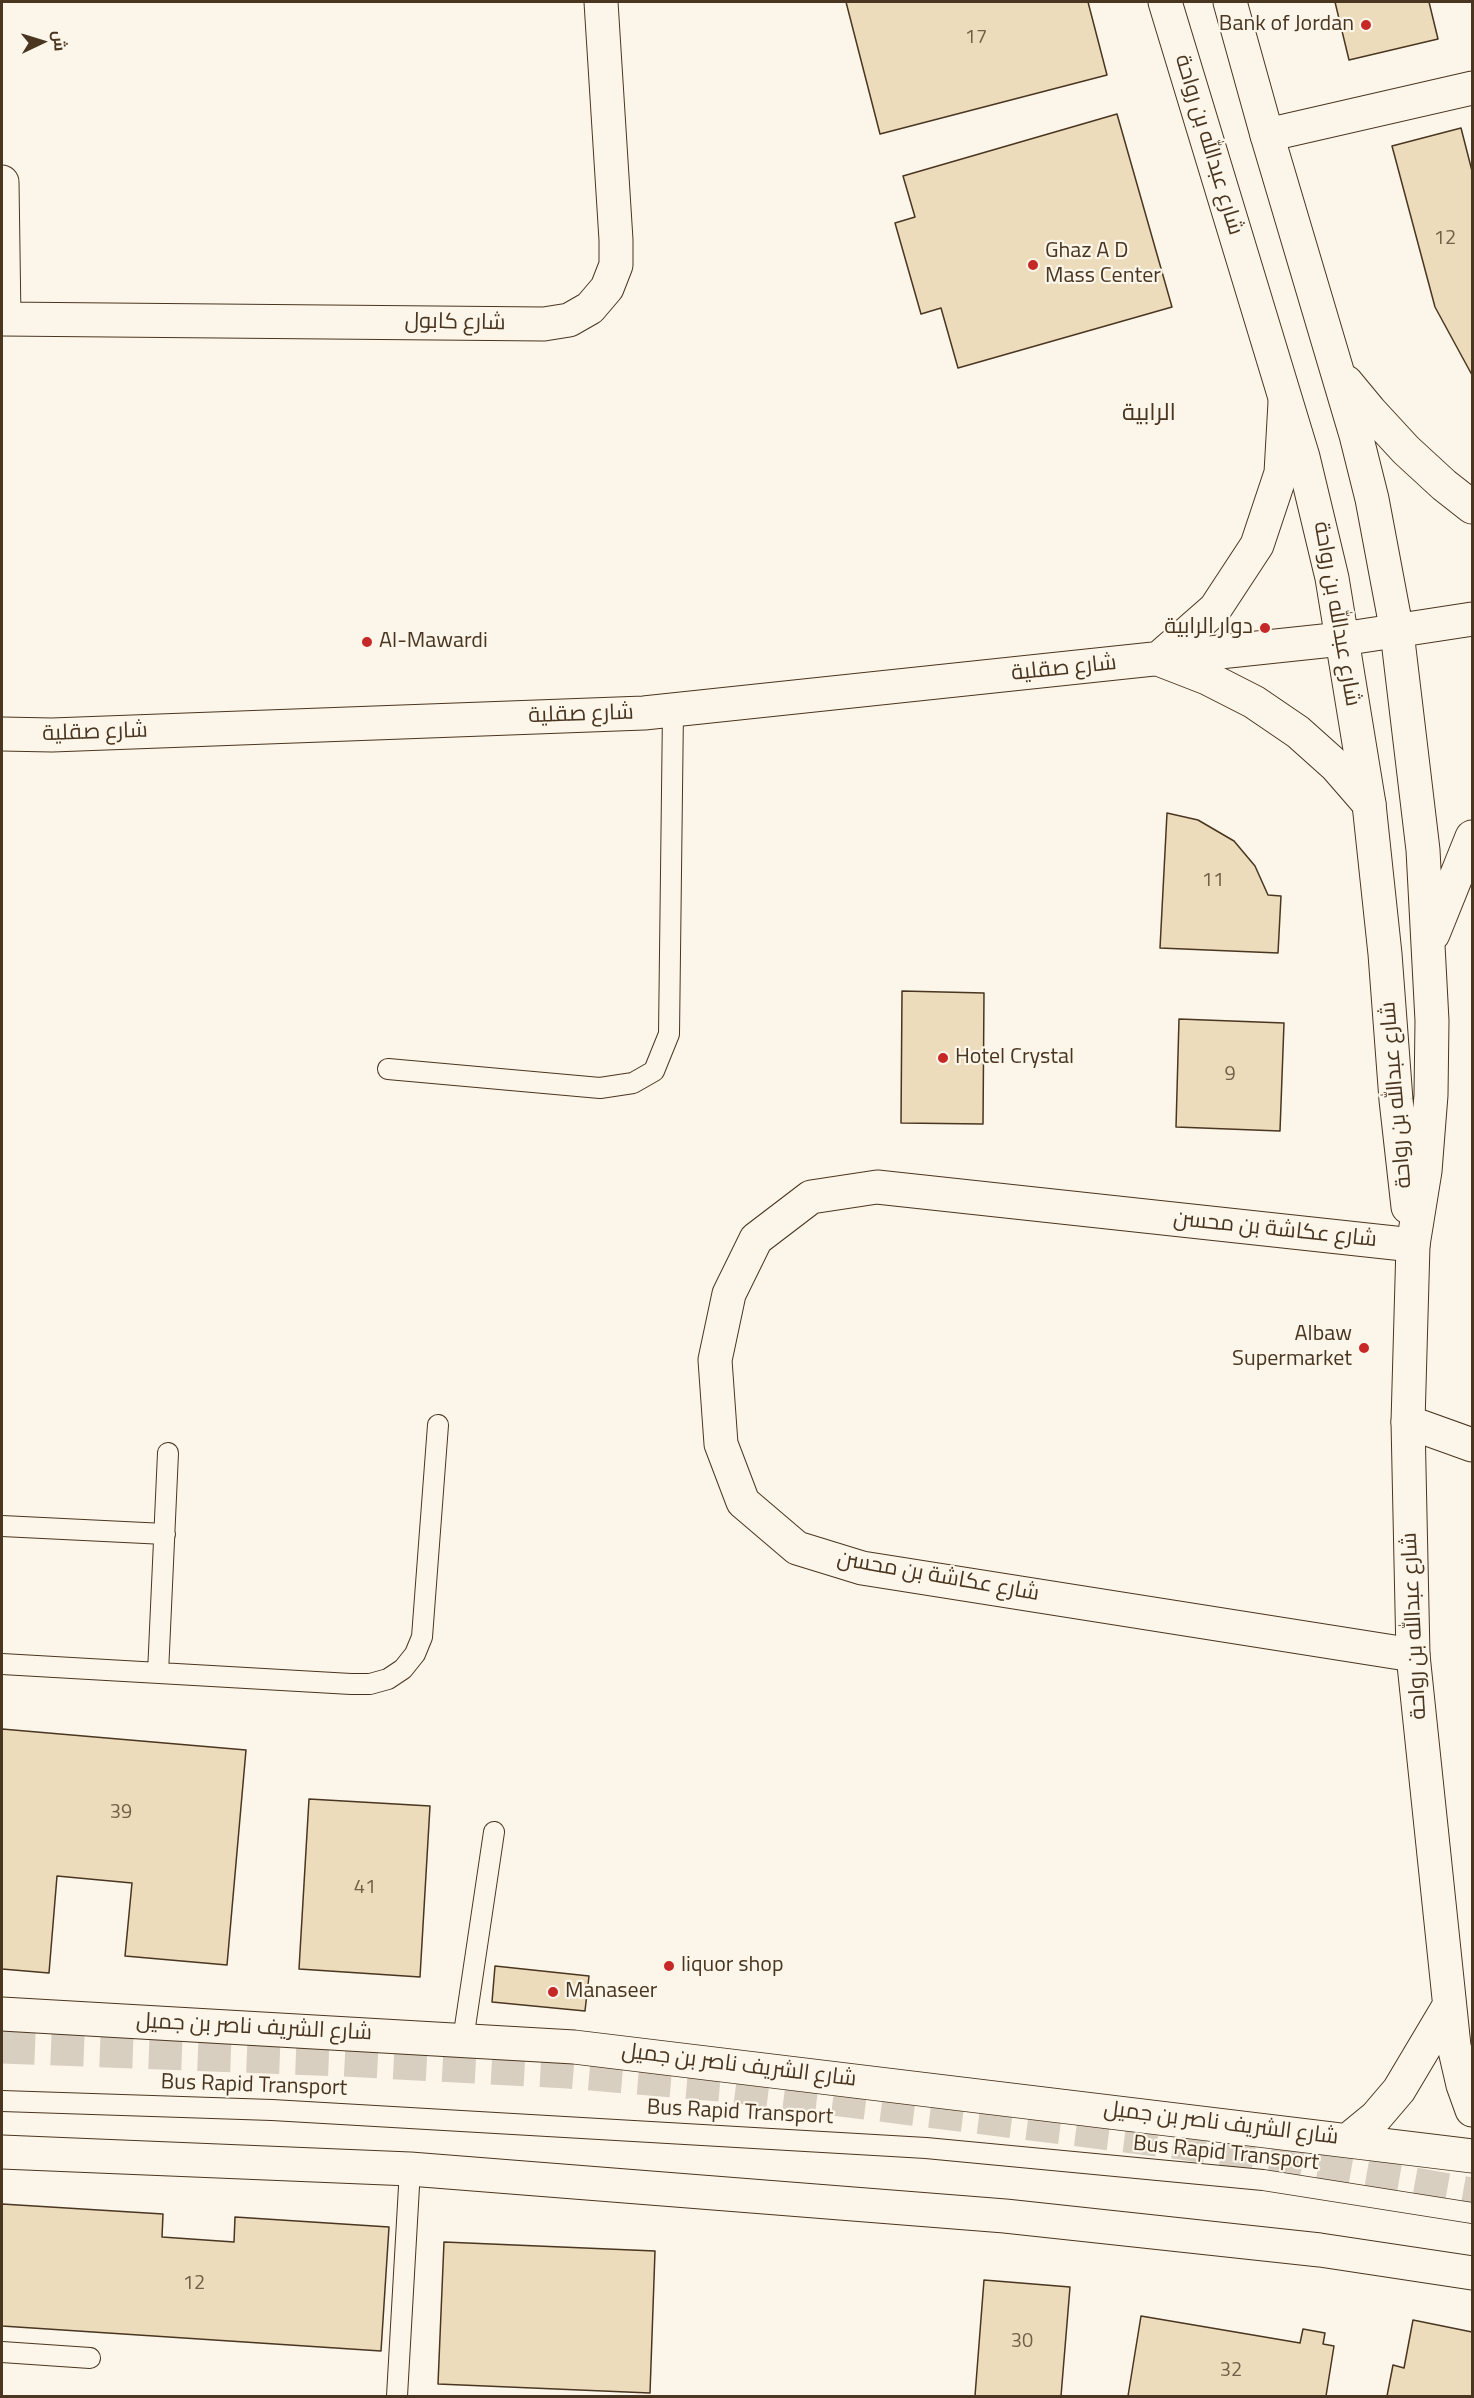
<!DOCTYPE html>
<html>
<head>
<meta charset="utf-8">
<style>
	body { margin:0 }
	#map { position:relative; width:1474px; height:2398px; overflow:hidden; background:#fbf6e9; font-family:"Titillium Web",Cairo,sans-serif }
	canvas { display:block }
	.frame { position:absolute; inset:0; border:3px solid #4a3520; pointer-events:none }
	.north { position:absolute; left:12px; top:12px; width:60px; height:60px; -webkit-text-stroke:4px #fbf6e9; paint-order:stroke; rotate:86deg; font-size:16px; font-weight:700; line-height:24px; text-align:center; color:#4a3520 }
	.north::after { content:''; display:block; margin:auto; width:21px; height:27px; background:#4a3520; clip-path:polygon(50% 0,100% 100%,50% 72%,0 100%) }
</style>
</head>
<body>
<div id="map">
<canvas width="1474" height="2398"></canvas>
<div class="frame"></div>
<div class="north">ش</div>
</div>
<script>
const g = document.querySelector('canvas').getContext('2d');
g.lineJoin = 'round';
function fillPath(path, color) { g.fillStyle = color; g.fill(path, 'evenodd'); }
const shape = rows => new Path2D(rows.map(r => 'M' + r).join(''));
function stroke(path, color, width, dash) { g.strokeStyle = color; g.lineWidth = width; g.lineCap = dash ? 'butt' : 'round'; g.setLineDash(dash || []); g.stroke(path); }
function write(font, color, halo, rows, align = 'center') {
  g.font = font + ' "Titillium Web",Cairo,sans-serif'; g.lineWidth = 4.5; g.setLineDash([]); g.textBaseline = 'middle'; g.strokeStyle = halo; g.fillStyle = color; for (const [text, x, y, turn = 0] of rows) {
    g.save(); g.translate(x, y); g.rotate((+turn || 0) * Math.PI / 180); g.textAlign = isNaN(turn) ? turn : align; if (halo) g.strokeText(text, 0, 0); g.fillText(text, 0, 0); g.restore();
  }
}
const building = shape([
	[846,2,1088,2,1107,75,880,134,846,2],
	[1335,2,1429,2,1438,39,1349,60,1335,2],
	[1117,114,1172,307,958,368,941,308,921,314,895,223,915,217,903,176,1117,114],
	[1461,128,1472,171,1472,375,1435,307,1392,146,1461,128],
	[1167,813,1198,820,1234,841,1255,866,1268,895,1281,896,1278,953,1160,948,1167,813],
	[902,991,984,993,983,1124,901,1123,902,991],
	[1179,1019,1284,1023,1280,1131,1176,1127,1179,1019],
	[2,1729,246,1750,227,1965,125,1956,132,1883,57,1876,49,1973,2,1969,2,1729],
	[309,1799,430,1806,420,1977,299,1969,309,1799],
	[495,1966,589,1976,585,2011,492,2002,495,1966],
	[2,2204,163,2214,162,2237,234,2242,235,2217,389,2227,381,2351,2,2326,2,2204],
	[444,2242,655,2251,650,2393,438,2384,444,2242],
	[984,2280,1070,2287,1061,2396,975,2396,984,2280],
	[1141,2316,1300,2343,1303,2329,1325,2333,1323,2344,1334,2346,1326,2396,1128,2396,1141,2316],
	[1413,2320,1472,2332,1472,2396,1387,2396,1393,2365,1404,2368,1413,2320]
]);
const secondaryTunnel = shape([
	[2,2047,343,2060,568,2072,730,2086,1181,2143,1472,2194]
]);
const lane = shape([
	[388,1069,600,1088,633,1083,654,1071,669,1034,673,710],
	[2,1526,165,1534],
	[2,1664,351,1684,370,1684,388,1679,403,1669,415,1654,422,1637,438,1425],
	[158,1673,168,1453],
	[463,2040,494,1832],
	[2,2101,272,2110,926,2148,1263,2180,1472,2213],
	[2,2352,90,2358],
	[397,2396,410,2169]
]);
const street = shape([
	[1267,135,1472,88],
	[2,182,4,319],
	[2,319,544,324,569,320,590,308,607,288,616,265,616,240,601,2],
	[1285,402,1281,473,1257,545,1215,609,1158,659,1207,678,1254,702,1298,732,1336,766,1369,804],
	[2,734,52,735,644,713,1342,639],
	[1408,1422,1472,1445],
	[1413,1655,862,1568,797,1548,743,1502,721,1444,715,1360,729,1294,756,1239,811,1197,877,1187,1413,1245]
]);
const secondary = shape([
	[1165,2,1303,457,1332,578,1369,804,1385,954,1396,1100,1408,1207],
	[1230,2,1267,135,1356,435,1372,499,1397,632,1423,850,1432,1021,1431,1095,1425,1171,1413,1245,1408,1422,1413,1655,1454,2046,1463,2085,1472,2110],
	[1346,382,1370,411,1406,450,1444,485,1472,507],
	[1342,639,1472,619],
	[1433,934,1472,837],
	[2,2014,574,2047,1472,2156],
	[1348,2140,1376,2117,1399,2090,1449,2006],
	[2,2152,410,2169,1005,2216,1320,2250,1472,2273]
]);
const markers = [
	[1366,25,6,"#c62828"],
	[1033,265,6,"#c62828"],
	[1265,628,6,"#c62828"],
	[367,642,6,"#c62828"],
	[943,1058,6,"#c62828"],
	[1364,1348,6,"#c62828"],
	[669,1966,6,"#c62828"],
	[553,1992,6,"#c62828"]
];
const numberNames = [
	["17",976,38],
	["12",1445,239],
	["11",1213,881],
	["9",1230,1075],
	["39",121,1813],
	["41",365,1888],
	["12",194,2284],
	["30",1022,2342],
	["32",1231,2371]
];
const poiNames = [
	["Bank of Jordan",1354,25,"right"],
	["Ghaz A D",1045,252],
	["Mass Center",1045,277],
	["دوار الرابية",1253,628,"right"],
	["Al-Mawardi",379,642],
	["Hotel Crystal",955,1058],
	["Albaw",1352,1335,"right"],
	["Supermarket",1352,1360,"right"],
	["liquor shop",681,1966],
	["Manaseer",565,1992]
];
const streetNames = [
	["شارع عبدالله بن رواحة",1208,145,73],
	["شارع كابول",455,323,1],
	["شارع عبدالله بن رواحة",1336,614,80],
	["شارع صقلية",1064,669,-6],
	["شارع صقلية",581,715,-2],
	["شارع صقلية",95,733,-2],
	["شارع عبدالله بن رواحة",1397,1095,-95],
	["شارع عكاشة بن محسن",1275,1230,6],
	["شارع عكاشة بن محسن",938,1577,10],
	["شارع عبدالله بن رواحة",1415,1626,-93],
	["شارع الشريف ناصر بن جميل",254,2028,3],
	["شارع الشريف ناصر بن جميل",739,2066,7],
	["Bus Rapid Transport",254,2086,2],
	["Bus Rapid Transport",740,2113,3],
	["شارع الشريف ناصر بن جميل",1221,2124,7],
	["Bus Rapid Transport",1226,2154,6]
];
const neighbourhoodNames = [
	["الرابية",1149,414]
];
fillPath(building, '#ecdcbc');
stroke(building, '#4a3520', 1.5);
stroke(secondaryTunnel, '#d8cfc1', 33, [33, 16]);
stroke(lane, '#4a3520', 22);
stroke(street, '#4a3520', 35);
stroke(secondary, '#4a3520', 35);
stroke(lane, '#fbf6e9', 20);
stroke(street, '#fbf6e9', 33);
stroke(secondary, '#fbf6e9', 33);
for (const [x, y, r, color] of markers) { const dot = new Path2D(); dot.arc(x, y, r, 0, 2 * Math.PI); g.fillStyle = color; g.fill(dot); stroke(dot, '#fbf6e9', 2); }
write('20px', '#725f47', null, numberNames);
write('22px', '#4a3520', '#fbf6e9', poiNames, 'left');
write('22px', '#4a3520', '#fbf6e9', streetNames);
write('24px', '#4a3520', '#fbf6e9', neighbourhoodNames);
</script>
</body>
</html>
